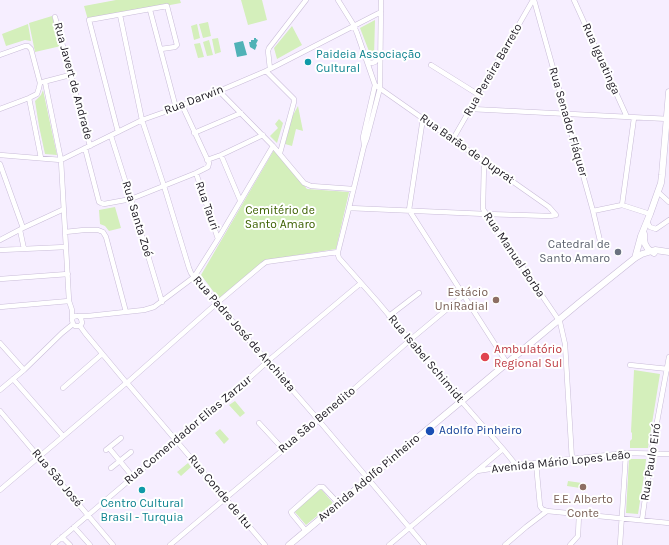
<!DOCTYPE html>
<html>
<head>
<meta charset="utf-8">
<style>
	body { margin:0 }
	canvas { display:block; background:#f6eeff }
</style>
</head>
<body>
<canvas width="669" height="545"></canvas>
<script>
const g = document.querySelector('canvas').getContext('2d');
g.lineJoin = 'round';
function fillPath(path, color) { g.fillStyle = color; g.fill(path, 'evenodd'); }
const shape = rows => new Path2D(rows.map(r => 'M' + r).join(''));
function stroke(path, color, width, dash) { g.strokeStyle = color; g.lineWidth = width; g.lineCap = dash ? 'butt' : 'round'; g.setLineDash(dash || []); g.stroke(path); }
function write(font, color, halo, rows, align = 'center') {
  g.font = font + ' Karla,sans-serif'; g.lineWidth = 4; g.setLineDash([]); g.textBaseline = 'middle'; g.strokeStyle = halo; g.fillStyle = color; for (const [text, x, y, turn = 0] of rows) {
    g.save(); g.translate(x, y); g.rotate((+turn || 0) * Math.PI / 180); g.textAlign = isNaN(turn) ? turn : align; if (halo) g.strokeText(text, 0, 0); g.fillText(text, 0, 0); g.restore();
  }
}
const green = shape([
	[116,0,180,0,181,3,88,20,84,6],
	[241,0,262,0,267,20,248,25],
	[52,16,61,46,35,52,29,23],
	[375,20,374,57,373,59,372,59,360,28],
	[208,22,211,36,203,38,199,24],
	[28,24,31,41,25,40,6,46,2,34],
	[197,24,200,38,194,40,191,26],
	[292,26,302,45,277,59,274,48],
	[218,38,221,52,215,54,212,39],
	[209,40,213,55,207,56,203,42],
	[200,43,204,57,198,58,194,44],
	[43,90,52,132,57,155,45,154,39,126,35,101,41,95],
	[298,106,303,131,296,129,292,146,285,144,292,117],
	[279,119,283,123,277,143,270,136,278,128,275,124],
	[274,150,307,189,349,192,336,249,267,260,244,280,219,299,201,275],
	[115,207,121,228,109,231,105,226,100,224,99,210],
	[634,370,660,374,648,448,630,448,630,441,632,439,632,433,631,432],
	[235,401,245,413,240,417,229,405],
	[220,429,229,439,224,444,215,433],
	[629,459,646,459,646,460,644,476,638,514,626,513],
	[188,463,191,467,181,476,177,472],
	[568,481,582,483,580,488,567,486],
	[321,489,333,503,306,525,294,511]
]);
const water = shape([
	[254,38,256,38,256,39,258,40,256,44,257,45,255,50,250,47,249,42,251,42,251,40,254,40],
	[243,41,247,55,237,57,234,43]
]);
const minor = shape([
	[338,0,353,24,357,33,375,85,363,137,364,145],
	[381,0,380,88,367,138,364,146,349,208,338,252,338,255,339,258,377,301,456,395,503,449,516,465],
	[534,0,593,211,601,245],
	[574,0,627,117],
	[150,10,176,108],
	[120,15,142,120,164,186,189,268,191,273,194,277,315,416,424,545],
	[55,17,90,146],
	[0,55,25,46,28,46,31,49,40,83,39,88,37,94,29,98,0,109],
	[368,62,372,63,375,62,380,56],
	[431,65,479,95],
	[270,69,268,51,269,48,306,0],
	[266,71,294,99,294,102,280,153],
	[43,82,70,75],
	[45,82,61,160,69,301,72,310,72,318],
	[375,85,549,207,556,215],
	[219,91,273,146,304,183,311,186,353,189],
	[29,98,41,158],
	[471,109,669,119],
	[423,118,409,210,507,363],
	[118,132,89,20,167,6,177,45,175,47,161,49],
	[194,133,241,113],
	[111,136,131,199,162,302],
	[453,139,533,0],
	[85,148,99,202,101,203,104,204,131,199,196,173,208,167,209,163,182,105],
	[0,155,61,160,142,120,176,108,201,97,219,91,266,71,381,12],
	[221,155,240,200],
	[207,160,221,155,263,135],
	[484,162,483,209,560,322,565,344,572,460],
	[0,164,23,228],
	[196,173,218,239],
	[658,192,669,202],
	[622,205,634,118],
	[349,208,486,214,550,216,556,215],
	[593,211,622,205,650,214],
	[647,222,650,227,656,229,669,220],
	[20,230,24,249],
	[65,232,84,230,98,230,103,232,106,237,126,312],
	[0,240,23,228,64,209],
	[0,250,66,247],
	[0,279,68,274],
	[0,307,69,301],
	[78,316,81,318,82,323,80,326,75,326,73,324,72,320,73,317,76,316,88,316,144,310,154,307,194,277,218,239,273,146],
	[389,316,419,293],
	[80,326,85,333,125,381],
	[0,343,24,370],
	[630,365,668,369],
	[13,379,63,436],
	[129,381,217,303,262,265,266,262,273,261,338,252],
	[128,384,265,545],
	[63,388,102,354],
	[0,390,24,370,62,333,73,324],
	[0,411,113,545],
	[259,423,283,449],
	[109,448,133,477],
	[106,450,121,438],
	[536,463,540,506,542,509,547,511,669,523],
	[111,468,131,452],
	[477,471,516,465,626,453,669,454],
	[0,490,125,384],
	[642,520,652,449,669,357],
	[74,527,90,545],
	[306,531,292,514,291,512,319,487,323,487,339,504],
	[62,537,70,545],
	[53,545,246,381,268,361,361,283],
	[170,545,322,417,410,340,464,295],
	[389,545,503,449],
	[505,545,526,527,547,511],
	[570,545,578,536,579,514],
	[620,545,626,453]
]);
const major = shape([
	[644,234,644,239,645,244,648,249,654,253],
	[635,258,641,236,650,214,661,183,662,175,669,92],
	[289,545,579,303,635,258,642,254,655,250,669,252]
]);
const markers = [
	[308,62,4,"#0f9aa8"],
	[618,252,4,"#6b7280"],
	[496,300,4,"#8d6e63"],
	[485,357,5,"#e0444e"],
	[430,431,5,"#1a4fb4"],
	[583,487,4,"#8d6e63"],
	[142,490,4,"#0f9aa8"]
];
const cultureNames = [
	["Paideia Associação",316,55],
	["Cultural",316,69],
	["Centro Cultural",142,504,"center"],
	["Brasil - Turquia",142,518,"center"]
];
const streetNames = [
	["Rua Iguatinga",601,59,66],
	["Rua Pereira Barreto",493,70,-60],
	["Rua Javert de Andrade",73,81,75],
	["Rua Darwin",194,100,-21],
	["Rua Senador Fláquer",568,122,74],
	["Rua Barão de Duprat",467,149,35],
	["Rua Tauri",207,206,71],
	["Rua Santa Zoé",137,219,73],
	["Rua Manuel Borba",514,255,56],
	["Rua Padre José de Anchieta",244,334,49],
	["Rua Isabel Schimidt",426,359,50],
	["Rua São Benedito",317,420,-40],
	["Rua Comendador Elias Zarzur",188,430,-40],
	["Avenida Mário Lopes Leão",561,462,-6],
	["Rua Paulo Eiró",651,462,-81],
	["Rua São José",57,478,50],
	["Avenida Adolfo Pinheiro",369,478,-40],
	["Rua Conde de Itu",220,492,50]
];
const parkNames = [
	["Cemitério de",280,211],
	["Santo Amaro",280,225]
];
const worshipNames = [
	["Catedral de",610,245],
	["Santo Amaro",610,259]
];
const educationNames = [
	["Estácio",488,293],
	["UniRadial",488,307],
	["E.E. Alberto",583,500,"center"],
	["Conte",583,514,"center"]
];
const healthNames = [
	["Ambulatório",494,350],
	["Regional Sul",494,364]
];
const transitNames = [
	["Adolfo Pinheiro",439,431]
];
fillPath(green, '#d4efbb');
fillPath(water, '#50b2b7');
stroke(minor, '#c9bcd8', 5.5);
stroke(major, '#c9bcd8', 7);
stroke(minor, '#fff', 4.5);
stroke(major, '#fff', 6);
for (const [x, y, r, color] of markers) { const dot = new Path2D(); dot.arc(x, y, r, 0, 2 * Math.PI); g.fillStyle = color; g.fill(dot); stroke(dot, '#fff', 1.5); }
write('12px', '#0d838f', '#fff', cultureNames, 'left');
write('12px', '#1d1922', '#fff', streetNames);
write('12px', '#3c6000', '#fff', parkNames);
write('12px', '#5b616d', '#fff', worshipNames, 'right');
write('12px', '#785e54', '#fff', educationNames, 'right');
write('12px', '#be3a42', '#fff', healthNames, 'left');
write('12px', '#164399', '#fff', transitNames, 'left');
</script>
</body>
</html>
